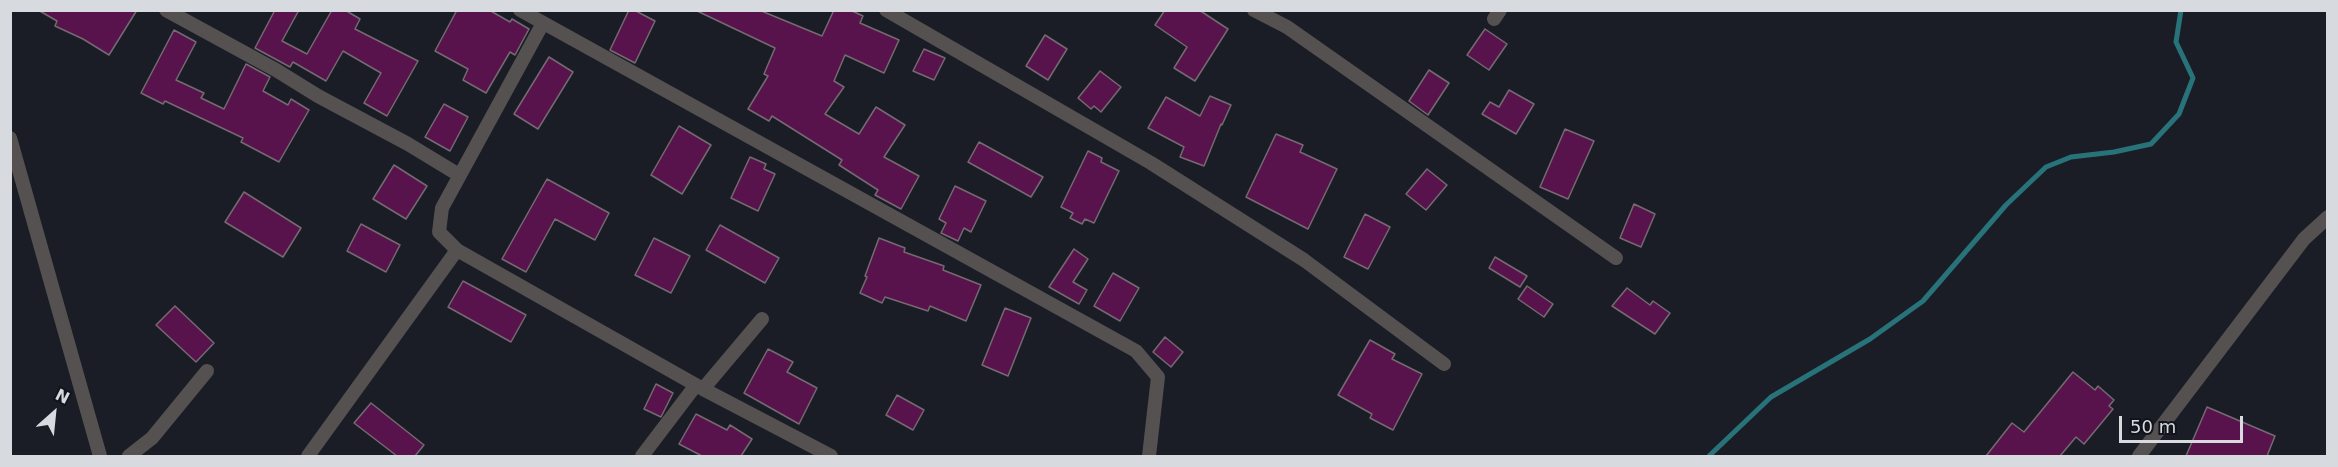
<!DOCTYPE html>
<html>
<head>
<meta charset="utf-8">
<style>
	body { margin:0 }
	#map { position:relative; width:2338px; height:467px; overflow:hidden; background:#1a1d25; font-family:"DejaVu Sans",sans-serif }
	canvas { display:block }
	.frame { position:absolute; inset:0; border:12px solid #d7dadf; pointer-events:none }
	.north { position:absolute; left:24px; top:383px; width:60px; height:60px; -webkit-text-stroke:4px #11141c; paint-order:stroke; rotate:27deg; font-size:16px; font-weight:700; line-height:24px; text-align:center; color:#d7dadf }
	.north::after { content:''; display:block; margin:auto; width:21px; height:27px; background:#d7dadf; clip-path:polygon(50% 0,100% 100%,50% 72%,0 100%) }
	.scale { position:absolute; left:2119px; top:416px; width:124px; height:27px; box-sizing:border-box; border:3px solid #d7dadf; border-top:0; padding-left:8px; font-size:18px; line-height:21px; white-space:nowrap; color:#d7dadf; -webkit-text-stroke:4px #11141c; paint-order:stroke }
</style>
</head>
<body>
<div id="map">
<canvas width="2338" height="467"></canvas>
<div class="frame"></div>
<div class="north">N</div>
<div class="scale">50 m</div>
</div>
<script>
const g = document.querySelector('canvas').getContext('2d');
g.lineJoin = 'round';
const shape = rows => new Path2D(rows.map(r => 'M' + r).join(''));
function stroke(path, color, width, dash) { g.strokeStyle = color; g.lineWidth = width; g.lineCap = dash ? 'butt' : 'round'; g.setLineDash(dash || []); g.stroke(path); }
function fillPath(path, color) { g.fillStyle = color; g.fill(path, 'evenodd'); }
const stream = shape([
	[1709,456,1771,397,1870,339,1923,301,2006,205,2046,167,2071,157,2114,152,2151,144,2179,114,2193,78,2176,42,2181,10]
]);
const building = shape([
	[38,10,137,10,109,55,83,39,55,26,57,21,38,10],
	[275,10,299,10,282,41,307,54,332,10,345,10,360,19,355,29,418,61,387,116,364,103,381,73,343,51,326,81,293,62,290,67,255,48,275,10],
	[457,10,489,10,510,22,512,19,529,29,515,55,510,52,486,93,463,80,468,69,435,51,457,10],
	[629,10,634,10,655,21,635,63,610,50,629,10],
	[695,10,759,10,822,36,834,10,850,10,863,16,860,23,899,40,884,73,845,55,834,81,844,87,825,114,859,134,876,107,905,125,884,157,919,176,901,209,875,195,878,190,839,165,842,160,772,116,769,121,748,109,768,76,764,74,775,48,695,10],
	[1165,10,1199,10,1228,29,1195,81,1174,68,1187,47,1155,25,1165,10],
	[1485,29,1507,44,1489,70,1467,55,1485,29],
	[174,30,196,42,176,80,204,93,201,98,224,109,246,64,270,77,263,91,288,105,291,99,309,110,279,162,241,142,243,138,165,101,163,104,141,93,174,30],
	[1045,35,1067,49,1048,80,1026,66,1045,35],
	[924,49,945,58,934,80,913,71,924,49],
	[549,57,573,72,538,129,514,114,549,57],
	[1429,70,1449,83,1428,115,1409,101,1429,70],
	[1100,71,1121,87,1101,112,1094,106,1091,109,1078,98,1100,71],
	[1509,90,1534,104,1516,134,1482,114,1490,102,1499,107,1509,90],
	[1210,96,1231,105,1222,125,1221,124,1204,166,1180,157,1184,147,1148,128,1166,97,1200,116,1210,96],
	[444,104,468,117,450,151,425,137,444,104],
	[679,126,711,145,682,194,651,175,679,126],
	[1565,129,1594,141,1568,199,1540,187,1565,129],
	[1276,134,1303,145,1300,152,1337,169,1308,229,1246,197,1276,134],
	[979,142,1043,177,1031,197,968,162,979,142],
	[1088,151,1102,158,1101,162,1119,171,1094,223,1085,219,1082,224,1070,218,1073,213,1061,207,1088,151],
	[750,157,766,164,764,169,775,174,758,211,731,198,750,157],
	[394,165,427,186,406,219,373,199,394,165],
	[1427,169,1447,185,1426,210,1406,194,1427,169],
	[547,179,609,213,595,240,555,219,526,272,502,259,547,179],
	[955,186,986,201,971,232,964,228,958,241,941,233,946,223,939,219,955,186],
	[244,192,301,228,283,257,225,222,244,192],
	[1634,204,1655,214,1641,247,1620,238,1634,204],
	[1365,214,1390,227,1368,269,1344,257,1365,214],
	[361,224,400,245,386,272,347,251,361,224],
	[720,225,779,258,765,283,706,250,720,225],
	[654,238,690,256,671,293,635,275,654,238],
	[879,238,905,248,904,252,944,266,943,270,981,285,966,321,930,306,928,311,885,297,882,303,860,293,867,277,865,276,879,238],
	[1074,249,1088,259,1073,282,1087,290,1079,304,1049,287,1074,249],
	[1495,257,1527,276,1520,287,1489,268,1495,257],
	[1113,273,1139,288,1120,321,1094,306,1113,273],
	[463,281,526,315,511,342,448,307,463,281],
	[1527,286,1553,304,1544,317,1518,299,1527,286],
	[1627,288,1650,305,1653,301,1670,313,1655,334,1612,306,1627,288],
	[175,306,214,343,196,362,156,325,175,306],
	[1005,308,1031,318,1008,376,982,365,1005,308],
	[1165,337,1183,352,1171,367,1153,352,1165,337],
	[1370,340,1395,354,1392,359,1422,374,1393,430,1370,418,1372,414,1338,395,1370,340],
	[768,349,793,362,787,372,817,388,799,424,744,393,768,349],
	[2073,372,2095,390,2098,386,2114,400,2109,406,2113,409,2084,444,2076,437,2060,456,1986,456,2012,423,2024,432,2073,372],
	[656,384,673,393,661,417,644,409,656,384],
	[897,395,924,410,913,430,886,415,897,395],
	[371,403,424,445,415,456,397,456,354,423,371,403],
	[2207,407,2275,436,2267,456,2186,456,2207,407],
	[696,414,727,430,730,425,752,439,741,456,702,456,679,444,696,414]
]);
const minor = shape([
	[166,10,276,70,318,96,408,144,459,175],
	[520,10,1136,351,1158,377,1149,456],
	[886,10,1151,163,1304,260,1444,364],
	[1254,10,1287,27,1616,258],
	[1494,19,1500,10],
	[543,23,442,208,439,232,457,250,703,389,831,456],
	[10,138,100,456],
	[703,389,762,319],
	[129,456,152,438,207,371],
	[308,456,457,250],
	[642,456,696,385],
	[2139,456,2304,239,2328,217]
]);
stroke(stream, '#287379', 5);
fillPath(building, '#59134c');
stroke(building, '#746a71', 1.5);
stroke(minor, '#565151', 14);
</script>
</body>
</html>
